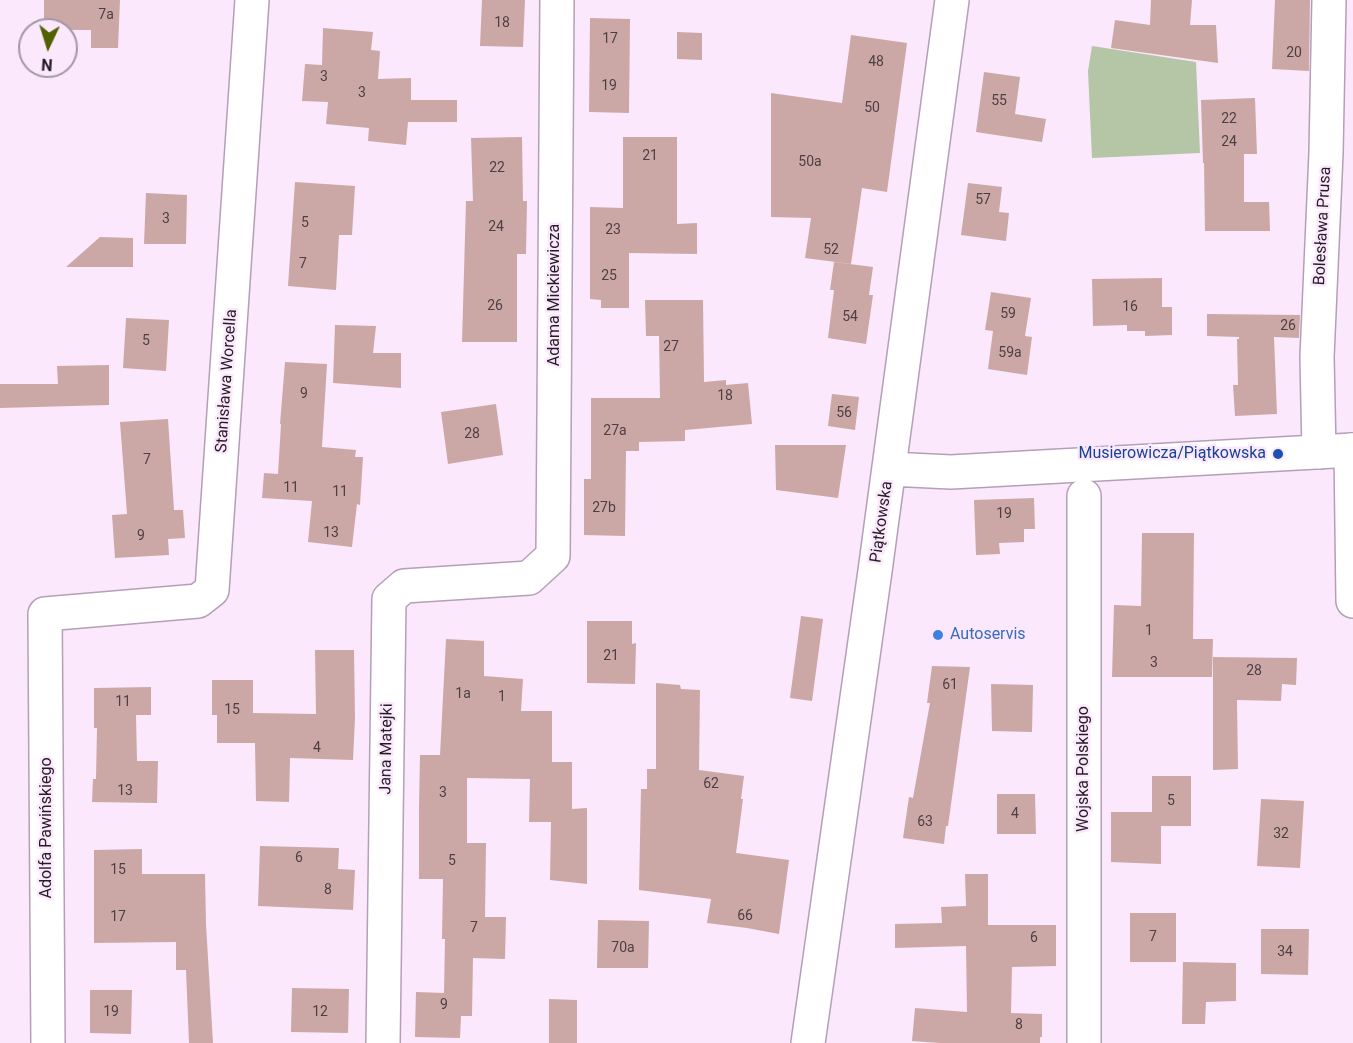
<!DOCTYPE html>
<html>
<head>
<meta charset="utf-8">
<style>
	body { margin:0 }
	#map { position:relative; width:1353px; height:1043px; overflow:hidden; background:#fbe8fc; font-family:Roboto,sans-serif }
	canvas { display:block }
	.north { position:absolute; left:18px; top:18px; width:60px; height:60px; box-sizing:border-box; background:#fbe8fc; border:2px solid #a596a6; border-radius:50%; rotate:184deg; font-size:16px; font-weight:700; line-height:24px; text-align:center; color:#241c25 }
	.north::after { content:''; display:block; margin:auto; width:21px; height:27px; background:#526002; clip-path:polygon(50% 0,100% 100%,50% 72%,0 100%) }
</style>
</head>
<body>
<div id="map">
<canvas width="1353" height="1043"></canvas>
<div class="north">N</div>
</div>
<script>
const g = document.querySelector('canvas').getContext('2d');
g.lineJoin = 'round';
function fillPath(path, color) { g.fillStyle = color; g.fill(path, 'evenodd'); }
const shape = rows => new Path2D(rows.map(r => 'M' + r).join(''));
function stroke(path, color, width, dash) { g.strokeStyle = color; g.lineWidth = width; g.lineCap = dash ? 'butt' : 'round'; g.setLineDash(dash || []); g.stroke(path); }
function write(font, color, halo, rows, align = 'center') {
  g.font = font + ' Roboto,sans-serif'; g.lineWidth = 5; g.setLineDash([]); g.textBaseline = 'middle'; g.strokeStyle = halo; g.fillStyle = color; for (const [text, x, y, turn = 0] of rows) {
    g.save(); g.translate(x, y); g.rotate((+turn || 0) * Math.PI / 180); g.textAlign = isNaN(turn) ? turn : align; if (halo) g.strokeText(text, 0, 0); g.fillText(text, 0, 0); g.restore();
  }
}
const green = shape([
	[1092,46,1196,62,1200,153,1092,158,1088,71]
]);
const building = shape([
	[44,0,120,0,118,48,91,48,91,30,44,30],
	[482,0,525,0,523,47,480,46],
	[1151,0,1192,0,1190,25,1216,25,1218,63,1111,48,1115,20,1150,25],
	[1275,0,1310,0,1309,71,1272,69],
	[590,18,630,19,629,113,589,112],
	[323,28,373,32,371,50,380,51,378,79,411,78,411,100,457,100,457,122,408,122,406,145,368,141,369,128,326,124,328,102,302,101,305,64,322,65],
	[677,32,702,33,702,60,677,59],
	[851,35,907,43,887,192,862,188,851,264,805,258,811,218,771,217,771,93,842,103],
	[984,72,1020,77,1015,114,1046,119,1042,142,976,132],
	[1255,98,1257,154,1244,154,1244,202,1269,202,1270,231,1205,231,1204,163,1203,163,1201,100],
	[522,137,523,201,527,201,526,254,517,254,517,342,462,342,466,201,473,201,471,138],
	[623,137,677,137,677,224,697,223,697,254,629,253,629,308,601,308,601,300,590,299,590,207,623,208],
	[295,182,355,186,352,235,339,235,336,290,288,286],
	[968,183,1002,187,999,212,1009,213,1006,241,961,235],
	[146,193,187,195,186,244,144,244],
	[100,237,133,238,133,267,66,267],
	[834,262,873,267,869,295,873,295,866,344,828,338,834,290,830,290],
	[1162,278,1162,307,1172,307,1172,335,1145,336,1145,331,1127,331,1127,325,1093,326,1092,279],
	[991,292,1031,298,1025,336,1032,337,1027,375,988,369,993,331,985,330],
	[645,300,703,300,704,382,726,380,726,385,748,383,752,424,685,430,685,441,639,442,639,451,626,451,625,536,584,535,584,479,591,479,591,398,660,398,659,336,646,336],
	[1207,314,1300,315,1299,338,1274,337,1277,414,1235,416,1233,385,1238,385,1237,339,1239,339,1239,337,1207,336],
	[126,318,169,320,166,371,123,368],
	[335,325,376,326,373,353,401,353,401,388,333,383],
	[285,362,327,364,322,447,356,450,355,457,363,457,360,505,357,504,352,547,308,542,312,501,262,498,264,473,278,474,281,424,280,424],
	[109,365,109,405,0,408,0,384,58,384,57,366],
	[832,394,859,397,855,430,828,426],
	[496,404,503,455,448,464,441,412],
	[168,419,174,510,183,510,185,538,168,539,169,555,115,558,112,515,127,514,120,422],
	[775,445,846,445,838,498,776,490],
	[1034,498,1035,529,1024,529,1024,542,999,543,1000,554,976,555,974,500],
	[1142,533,1194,533,1193,639,1213,639,1212,677,1112,677,1114,605,1141,606],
	[801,616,823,619,812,701,790,698],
	[587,621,632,621,632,644,636,643,635,684,587,683],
	[446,639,484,641,484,676,523,679,521,711,552,711,552,762,572,762,572,809,587,808,587,884,550,880,551,822,529,822,530,779,467,778,467,843,486,843,485,917,506,917,505,959,473,958,472,1016,461,1016,460,1038,415,1037,416,992,444,993,445,939,442,939,443,879,419,879,419,807,420,755,440,755],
	[315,650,354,650,355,718,353,760,290,758,289,802,256,801,255,743,217,743,217,715,212,715,212,680,253,680,253,713,316,714],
	[1213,657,1297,658,1296,685,1282,684,1281,701,1237,700,1238,769,1213,770],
	[932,666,970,667,948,826,946,826,944,844,903,838,909,797,913,798,930,703,927,703],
	[656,683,680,685,681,689,700,690,699,770,744,776,741,799,743,799,736,853,789,860,779,934,747,928,707,923,711,899,639,890,641,789,647,789,647,769,656,769],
	[991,684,1033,685,1032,732,992,731],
	[151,687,151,715,136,715,137,761,158,761,157,803,92,802,93,779,96,779,97,728,94,728,94,688],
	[1152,776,1191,776,1191,826,1161,826,1161,864,1111,862,1111,812,1152,812],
	[997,794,1035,794,1036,834,997,834],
	[1261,799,1304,801,1300,868,1257,866],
	[260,846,339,848,338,869,355,870,353,910,258,906],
	[142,849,142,874,205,874,206,924,213,1043,189,1043,186,970,176,970,176,942,94,943,94,850],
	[965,874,988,874,988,925,1056,925,1056,966,1012,967,1011,1013,1042,1014,1042,1037,1040,1037,1040,1043,940,1043,912,1041,915,1008,967,1012,966,946,895,948,895,924,942,923,941,907,966,906],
	[1130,913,1176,913,1176,962,1130,962],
	[598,920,649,921,648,968,597,968],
	[1261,929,1309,929,1308,975,1261,974],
	[1183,962,1236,963,1236,1001,1206,1002,1205,1024,1182,1024],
	[292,988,349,989,348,1033,291,1032],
	[90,990,132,990,131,1034,90,1033],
	[549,999,577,1000,577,1043,549,1043]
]);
const street = shape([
	[1351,450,1353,601],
	[1319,452,1317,357,1326,153,1329,0],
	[1084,496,1084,1043],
	[48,1043,45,614,198,601,212,590,252,0],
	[383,1043,389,599,404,586,529,578,553,556,557,0]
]);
const secondary = shape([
	[889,469,951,472,1353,450],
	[808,1043,875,571,952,0]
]);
const markers = [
	[1278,454,6,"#1a4fb4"],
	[938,635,6,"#3f7fe0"]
];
const numberNames = [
	["7a",106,15],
	["18",502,23],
	["17",610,39],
	["20",1294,53],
	["48",876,62],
	["3",324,77],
	["19",609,86],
	["3",362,93],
	["55",999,101],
	["50",872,108],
	["22",1229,119],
	["24",1229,142],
	["21",650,156],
	["50a",810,162],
	["22",497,168],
	["57",983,200],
	["3",166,219],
	["5",305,223],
	["24",496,227],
	["23",613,230],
	["52",831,250],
	["7",303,264],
	["25",609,276],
	["26",495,306],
	["16",1130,307],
	["59",1008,314],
	["54",850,317],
	["26",1288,326],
	["5",146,341],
	["27",671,347],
	["59a",1010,353],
	["9",304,394],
	["18",725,396],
	["56",844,413],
	["27a",615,431],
	["28",472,434],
	["7",147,460],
	["11",291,488],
	["11",340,492],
	["27b",604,508],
	["19",1004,514],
	["13",331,533],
	["9",141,536],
	["1",1149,631],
	["21",611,656],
	["3",1154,663],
	["28",1254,671],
	["61",950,685],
	["1a",463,694],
	["1",502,697],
	["11",123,702],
	["15",232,710],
	["4",317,748],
	["62",711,784],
	["13",125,791],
	["3",443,793],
	["5",1171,801],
	["4",1015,814],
	["63",925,822],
	["32",1281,834],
	["6",299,858],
	["5",452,861],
	["15",118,870],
	["8",328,890],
	["66",745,916],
	["17",118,917],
	["7",474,928],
	["7",1153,937],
	["6",1034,938],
	["70a",623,948],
	["34",1285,952],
	["9",444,1005],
	["19",111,1012],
	["12",320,1012],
	["8",1019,1025]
];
const streetNames = [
	["Bolesława Prusa",1323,226,-87],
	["Adama Mickiewicza",555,295,-90],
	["Stanisława Worcella",227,381,-86],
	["Piątkowska",882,522,-82],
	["Jana Matejki",387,749,-89],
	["Wojska Polskiego",1084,769,-90],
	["Adolfa Pawińskiego",47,828,-90]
];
const transitNames = [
	["Musierowicza/Piątkowska",1266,454]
];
const shopNames = [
	["Autoservis",950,635]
];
fillPath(green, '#b4c6a6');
fillPath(building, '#cba8a5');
stroke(street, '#b59fb7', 36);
stroke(secondary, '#b59fb7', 36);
stroke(street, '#fff', 33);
stroke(secondary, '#fff', 33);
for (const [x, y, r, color] of markers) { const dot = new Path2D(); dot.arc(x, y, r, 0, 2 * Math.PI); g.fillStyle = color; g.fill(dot); stroke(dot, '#fbe8fc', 2); }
write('14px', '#4e3f45', null, numberNames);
write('16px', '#241c25', '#fbe8fc', streetNames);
write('16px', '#164399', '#fbe8fc', transitNames, 'right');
write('16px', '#366cbe', '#fbe8fc', shopNames, 'left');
</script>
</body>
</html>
